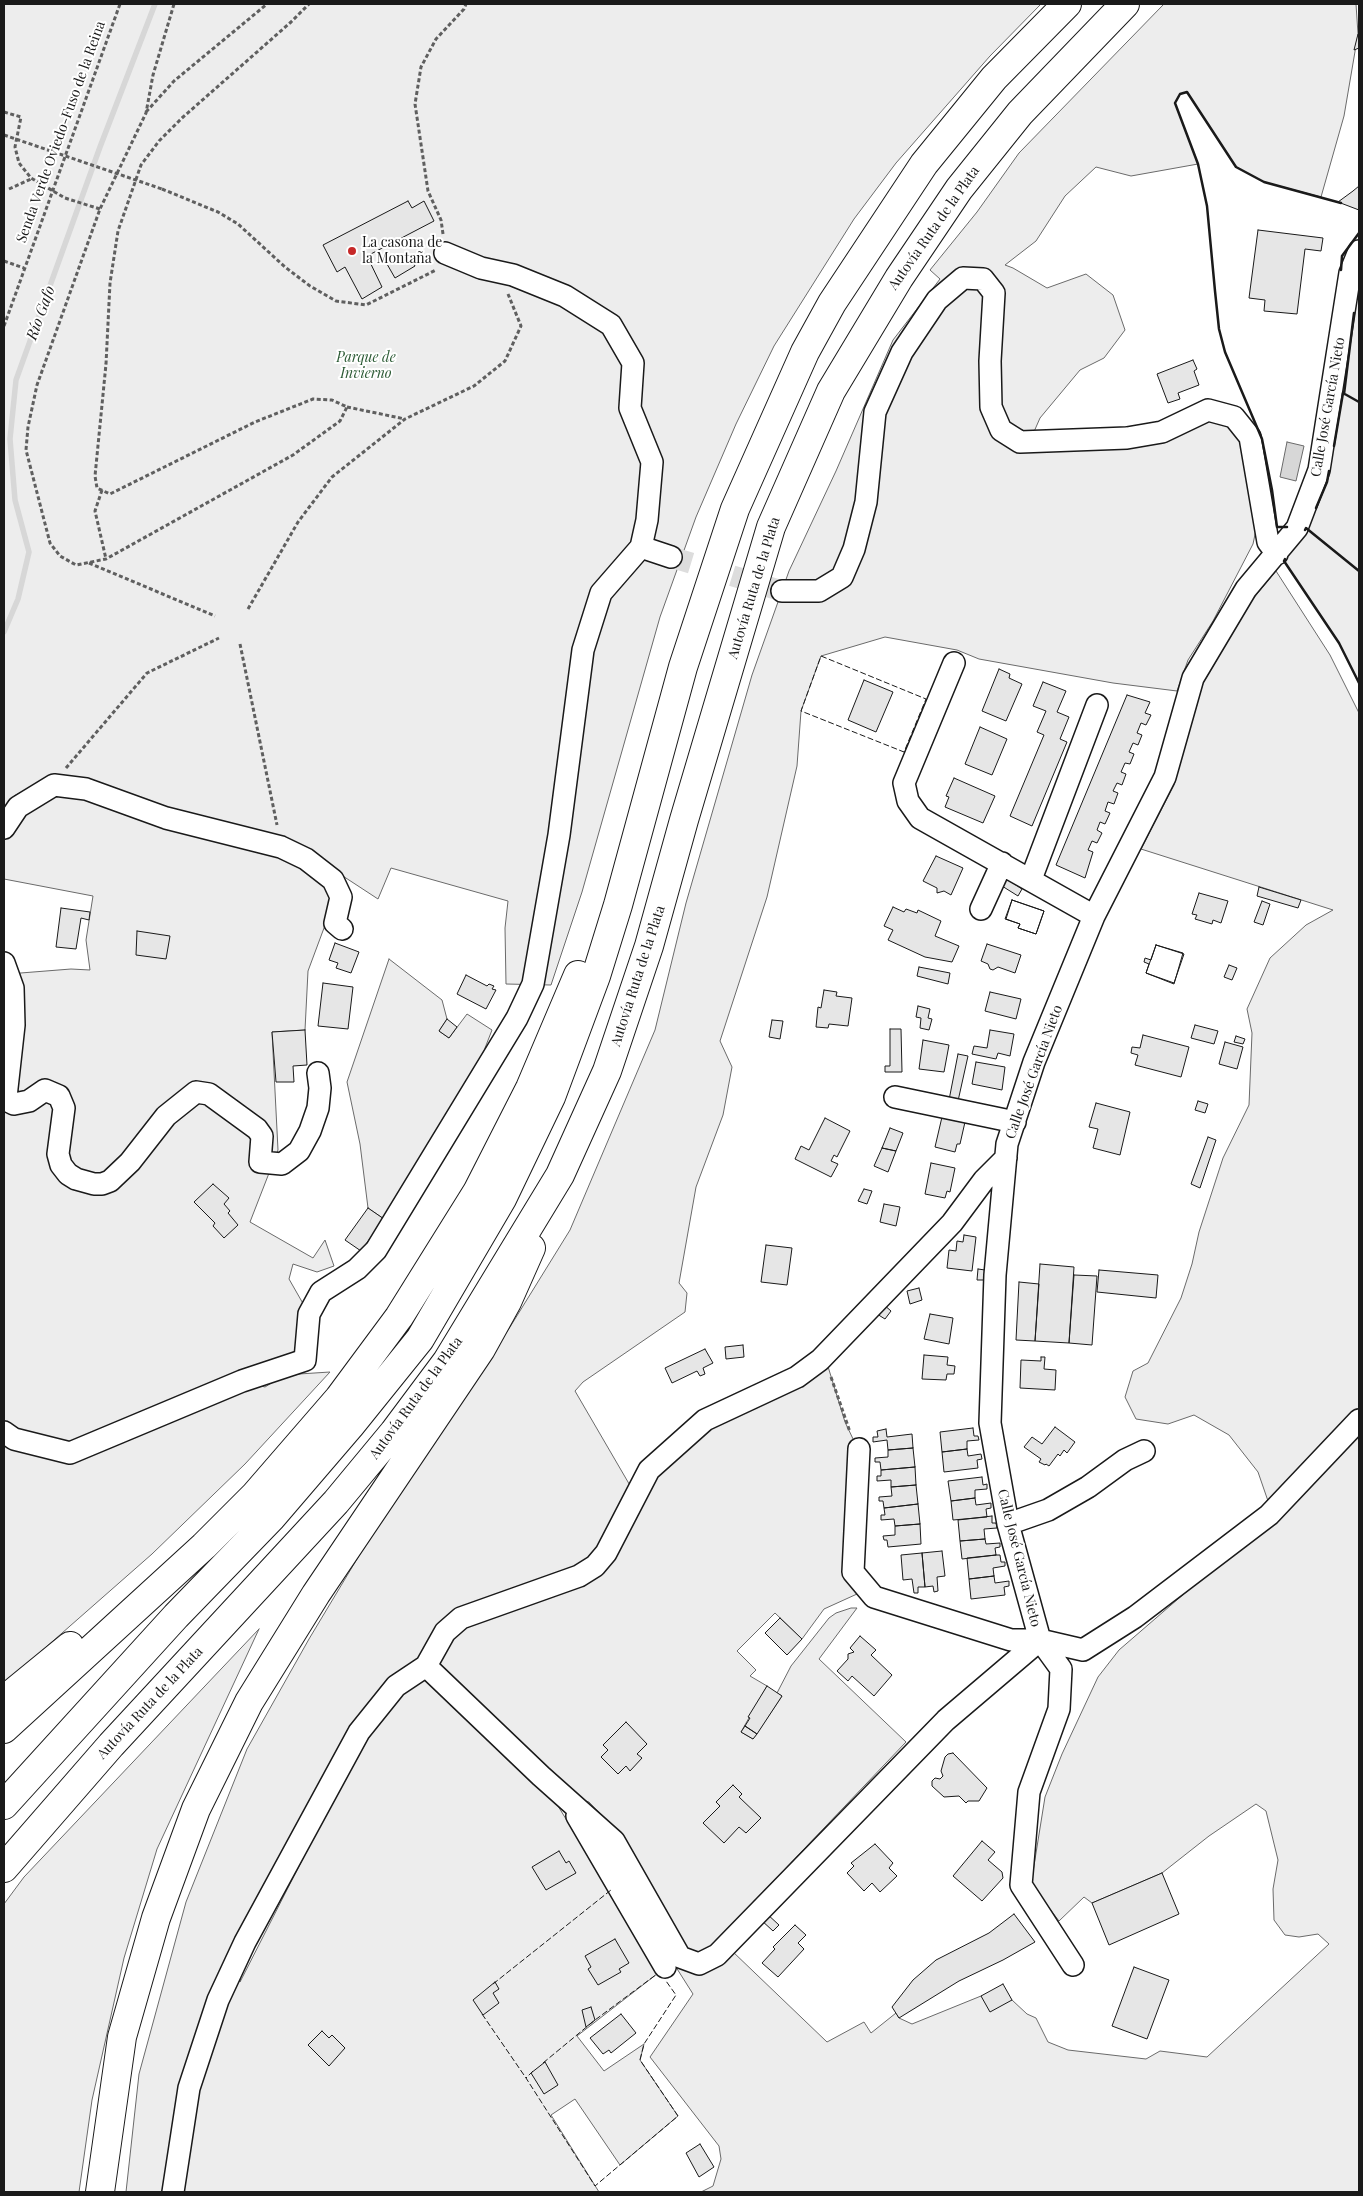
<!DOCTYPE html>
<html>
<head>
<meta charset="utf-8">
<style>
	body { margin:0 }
	#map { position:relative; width:1363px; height:2196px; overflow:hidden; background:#fff; font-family:"Playfair Display",serif }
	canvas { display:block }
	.frame { position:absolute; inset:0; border:5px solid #1a1a1a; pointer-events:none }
</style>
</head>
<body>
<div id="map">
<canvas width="1363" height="2196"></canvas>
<div class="frame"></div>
</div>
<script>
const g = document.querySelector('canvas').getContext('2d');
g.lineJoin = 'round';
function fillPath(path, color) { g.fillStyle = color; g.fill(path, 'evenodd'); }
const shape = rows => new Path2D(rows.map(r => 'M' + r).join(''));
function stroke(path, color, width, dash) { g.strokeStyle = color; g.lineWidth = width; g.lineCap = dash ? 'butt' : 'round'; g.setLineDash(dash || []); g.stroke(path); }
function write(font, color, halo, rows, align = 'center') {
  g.font = font + ' "Playfair Display",serif'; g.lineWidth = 4; g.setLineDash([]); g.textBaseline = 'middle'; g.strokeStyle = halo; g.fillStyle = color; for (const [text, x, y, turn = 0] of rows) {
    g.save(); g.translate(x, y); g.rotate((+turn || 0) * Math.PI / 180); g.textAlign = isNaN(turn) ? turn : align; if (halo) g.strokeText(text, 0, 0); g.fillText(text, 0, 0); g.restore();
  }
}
const built = shape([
	[4,4,1041,4,990,56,896,163,854,219,774,346,736,424,696,517,660,617,582,892,551,985,506,984,505,928,508,901,391,868,378,899,297,846,36,784,14,796,4,809,4,4],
	[1164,4,1356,4,1358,34,1344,116,1321,197,1264,182,1236,167,1187,92,1180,94,1175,103,1198,164,1131,176,1096,167,1065,196,1036,241,1005,265,1013,268,1047,288,1086,274,1113,295,1125,330,1104,358,1080,370,1040,418,1026,450,1211,418,1227,425,1243,445,1257,525,1253,544,1213,621,1188,660,1177,691,1113,683,979,659,957,650,885,637,821,656,801,711,797,766,767,897,720,1041,732,1067,723,1115,696,1187,679,1283,687,1293,685,1312,583,1382,575,1391,635,1494,606,1553,490,1607,396,1686,245,1942,240,1982,349,1768,398,1693,422,1675,558,1806,650,1956,657,1974,577,2036,604,2071,644,2044,640,2060,678,2116,620,2165,575,2099,551,2115,599,2192,126,2192,139,2074,186,1902,247,1749,309,1639,375,1529,510,1327,570,1230,655,1030,686,903,728,758,752,675,789,571,836,471,893,340,940,279,930,270,977,212,1019,153,1164,4],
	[1359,285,1359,683,1339,643,1284,561,1306,528,1327,482,1359,285],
	[1276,571,1330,655,1359,713,1359,2192,701,2192,713,2186,721,2159,719,2146,650,2057,693,1994,674,1964,731,1950,827,2042,864,2022,871,2033,896,2013,899,2018,912,2024,981,1996,1012,2000,1027,2014,1036,2018,1048,2042,1068,2050,1146,2059,1160,2051,1207,2057,1329,1944,1318,1934,1299,1937,1285,1935,1274,1920,1273,1889,1278,1860,1266,1811,1256,1804,1209,1836,1162,1873,1092,1903,1084,1897,1059,1921,1037,1892,1034,1895,1032,1878,1045,1797,1062,1754,1098,1677,1119,1650,1222,1561,1268,1501,1258,1472,1229,1435,1194,1415,1168,1424,1136,1419,1125,1397,1133,1371,1148,1363,1181,1298,1192,1264,1199,1232,1223,1158,1249,1105,1252,1033,1247,1009,1270,958,1306,925,1333,910,1141,849,1174,785,1203,683,1252,600,1276,571],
	[54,785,281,847,341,897,324,928,308,971,305,1030,272,1032,278,1150,250,1222,313,1258,325,1240,334,1266,317,1272,293,1264,289,1279,309,1314,305,1360,243,1381,265,1387,278,1379,299,1374,330,1372,245,1464,152,1554,4,1684,4,963,8,974,71,969,90,970,86,940,93,896,4,879,4,827,54,785],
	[389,959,442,1000,447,1019,439,1031,449,1038,467,1014,492,1030,485,1048,485,1061,384,1219,368,1208,360,1144,347,1082,389,959],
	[826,1360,845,1422,854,1441,848,1578,857,1594,824,1609,802,1639,775,1613,737,1651,756,1670,750,1676,767,1686,741,1732,753,1739,782,1696,777,1693,791,1666,829,1618,836,1613,851,1608,857,1608,819,1659,906,1742,704,1954,685,1949,620,1834,589,1802,573,1798,441,1672,438,1660,456,1629,601,1568,651,1482,690,1438,826,1360],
	[259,1629,157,1849,124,1958,92,2100,79,2192,4,2192,4,1904,24,1877,259,1629]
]);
const water = shape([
	[1287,442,1304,446,1296,481,1280,477,1287,442]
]);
const stream = shape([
	[4,632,18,599,29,552,15,500,10,439,16,380,100,147,155,4]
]);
const building = shape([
	[1359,33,1359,48,1354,50,1358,34,1359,33],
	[1359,186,1359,210,1338,202,1353,191,1359,186],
	[408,201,412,208,424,201,434,221,367,256,382,287,362,299,345,267,337,272,323,245,408,201],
	[1258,230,1323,238,1321,251,1305,249,1297,314,1264,311,1265,300,1249,298,1258,230],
	[408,253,415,266,395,278,387,264,408,253],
	[1193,360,1197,369,1194,371,1199,385,1178,393,1180,399,1168,403,1157,374,1193,360],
	[999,669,1010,674,1009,678,1022,684,1006,721,982,711,999,669],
	[864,680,893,692,876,732,848,720,864,680],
	[1043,682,1066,691,1057,712,1069,717,1060,739,1067,742,1032,826,1010,816,1044,735,1037,732,1046,711,1033,706,1043,682],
	[1127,695,1150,702,1145,713,1151,715,1146,725,1141,723,1137,733,1142,735,1138,745,1133,743,1129,752,1134,754,1130,764,1125,763,1121,772,1126,774,1122,785,1117,783,1113,791,1118,793,1114,804,1108,802,1105,811,1110,813,1105,824,1100,822,1097,830,1102,833,1097,843,1092,841,1088,850,1093,852,1085,878,1056,865,1127,695],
	[980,727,1007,739,992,775,965,764,980,727],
	[954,778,995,796,983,823,945,807,949,797,946,796,954,778],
	[936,856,963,868,951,895,944,891,937,893,937,888,923,881,936,856],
	[1007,879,1022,889,1018,896,1002,886,1007,879],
	[1259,887,1301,900,1298,908,1257,896,1259,887],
	[1199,893,1228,901,1221,923,1213,920,1212,924,1195,919,1197,915,1192,914,1199,893],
	[1012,900,1044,911,1036,934,1018,928,1020,924,1005,919,1012,900],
	[1012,900,1044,911,1036,934,1018,928,1020,924,1006,919,1012,900],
	[1262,901,1270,904,1263,925,1254,922,1262,901],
	[893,907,904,912,906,909,917,913,918,910,941,921,935,936,959,946,952,962,925,957,888,940,893,930,884,926,893,907],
	[61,908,90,912,89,920,81,918,76,949,56,947,61,908],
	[137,931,170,936,166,959,136,955,137,931],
	[335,943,359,952,351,973,336,968,338,963,329,960,335,943],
	[987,944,1021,955,1015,973,998,967,993,970,990,969,988,964,981,961,987,944],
	[1156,945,1184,954,1174,983,1146,973,1156,945],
	[1156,945,1183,953,1174,984,1146,973,1149,964,1144,962,1145,958,1151,960,1156,945],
	[1229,965,1237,968,1232,980,1224,977,1229,965],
	[919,967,950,973,948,984,917,976,919,967],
	[466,975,487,986,489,984,494,986,492,989,496,990,486,1009,457,994,466,975],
	[323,983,353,987,348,1029,318,1026,323,983],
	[824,990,837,992,836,996,852,998,848,1026,829,1024,828,1028,816,1027,818,1007,821,1008,824,990],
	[990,992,1021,999,1016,1019,985,1011,990,992],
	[918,1006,930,1009,928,1018,932,1019,929,1030,920,1028,921,1018,916,1017,918,1006],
	[447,1019,457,1027,449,1038,439,1031,447,1019],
	[772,1020,783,1021,780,1039,769,1037,772,1020],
	[1195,1025,1218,1031,1214,1044,1191,1038,1195,1025],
	[890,1029,901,1029,902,1072,885,1072,885,1066,890,1066,890,1029],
	[305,1030,307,1065,293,1066,294,1082,276,1082,272,1032,305,1030],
	[990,1030,1014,1034,1010,1056,998,1053,996,1059,972,1054,974,1046,987,1048,990,1030],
	[1143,1035,1189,1047,1181,1077,1135,1065,1138,1055,1131,1053,1132,1047,1140,1048,1143,1035],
	[1236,1036,1245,1039,1243,1044,1234,1042,1236,1036],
	[923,1040,949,1045,944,1072,919,1069,923,1040],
	[1225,1042,1243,1047,1237,1069,1219,1064,1225,1042],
	[958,1054,968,1056,958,1101,949,1100,958,1054],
	[976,1062,1005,1067,1002,1090,972,1084,976,1062],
	[1198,1101,1208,1104,1205,1113,1195,1110,1198,1101],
	[1096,1103,1130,1112,1120,1155,1093,1148,1098,1129,1089,1127,1096,1103],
	[942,1117,965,1122,960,1144,957,1144,955,1152,935,1147,942,1117],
	[825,1118,850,1131,837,1157,834,1155,831,1161,838,1164,831,1177,795,1159,801,1146,809,1150,825,1118],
	[890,1128,903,1133,896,1151,882,1148,890,1128],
	[1208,1137,1216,1140,1200,1188,1191,1184,1208,1137],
	[882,1148,896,1151,888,1172,874,1166,882,1148],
	[931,1163,955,1168,950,1192,947,1191,945,1198,925,1194,931,1163],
	[213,1184,229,1198,224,1204,230,1211,228,1213,238,1225,224,1238,213,1226,215,1223,194,1202,213,1184],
	[864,1189,872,1191,867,1204,858,1201,864,1189],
	[884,1204,900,1207,896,1226,880,1222,884,1204],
	[368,1208,384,1219,361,1251,345,1240,368,1208],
	[964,1235,976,1237,972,1271,947,1268,949,1250,956,1251,957,1241,963,1242,964,1235],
	[766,1245,792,1248,787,1285,761,1282,766,1245],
	[1040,1264,1074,1267,1069,1343,1035,1341,1040,1264],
	[978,1269,985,1270,984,1280,977,1280,978,1269],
	[1099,1270,1158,1275,1156,1298,1097,1292,1099,1270],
	[1074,1275,1097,1276,1092,1345,1069,1343,1074,1275],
	[1019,1282,1039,1284,1035,1341,1016,1340,1019,1282],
	[919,1288,922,1300,910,1304,907,1291,919,1288],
	[883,1304,891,1311,885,1319,877,1314,883,1304],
	[930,1314,953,1318,949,1344,924,1339,930,1314],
	[743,1345,744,1357,726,1359,725,1347,743,1345],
	[705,1349,713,1363,703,1368,705,1374,700,1376,697,1371,672,1383,665,1368,705,1349],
	[924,1355,948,1357,947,1365,955,1366,954,1374,947,1374,946,1380,922,1379,924,1355],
	[1041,1357,1045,1357,1044,1369,1056,1370,1055,1390,1020,1388,1021,1360,1041,1361,1041,1357],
	[1055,1427,1075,1442,1067,1453,1064,1450,1060,1456,1058,1454,1049,1466,1046,1464,1045,1465,1039,1462,1041,1459,1024,1447,1032,1437,1042,1444,1055,1427],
	[973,1428,974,1436,978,1436,979,1440,967,1441,967,1449,942,1452,940,1432,973,1428],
	[886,1429,887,1437,912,1434,913,1448,888,1450,887,1440,873,1442,873,1437,878,1437,877,1431,886,1429],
	[913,1448,915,1467,881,1470,880,1462,875,1462,875,1458,888,1457,888,1450,913,1448],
	[967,1449,968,1456,981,1454,982,1459,977,1460,978,1468,944,1472,942,1452,967,1449],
	[915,1467,916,1485,891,1487,891,1480,877,1481,877,1476,881,1476,881,1470,915,1467],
	[982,1477,983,1485,987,1484,987,1489,975,1490,975,1498,951,1501,948,1481,982,1477],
	[916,1485,918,1504,884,1508,883,1501,879,1501,879,1497,892,1496,891,1487,916,1485],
	[975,1498,976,1505,991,1503,991,1508,986,1509,987,1517,953,1520,951,1501,975,1498],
	[918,1504,920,1524,895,1526,894,1519,881,1520,881,1515,885,1515,884,1508,918,1504],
	[992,1516,992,1523,996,1523,997,1528,984,1529,985,1539,960,1541,958,1520,992,1516],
	[920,1524,921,1544,888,1547,887,1540,884,1540,883,1536,895,1535,895,1526,920,1524],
	[985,1539,986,1544,1000,1543,1000,1547,995,1548,996,1555,962,1559,960,1541,985,1539],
	[942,1551,945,1576,937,1577,938,1591,934,1592,933,1586,925,1587,922,1553,942,1551],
	[922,1553,925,1587,918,1587,918,1593,914,1593,912,1579,903,1580,901,1555,922,1553],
	[996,1555,1000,1555,1001,1562,1005,1562,1005,1566,993,1568,994,1576,969,1579,967,1558,996,1555],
	[994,1576,995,1583,1009,1581,1009,1586,1004,1587,1005,1595,971,1599,969,1579,994,1576],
	[780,1618,802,1639,787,1655,765,1633,780,1618],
	[860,1636,876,1650,871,1655,892,1675,874,1696,852,1676,848,1681,837,1671,848,1659,848,1654,854,1652,850,1648,860,1636],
	[767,1686,782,1696,757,1734,745,1726,750,1718,748,1717,767,1686],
	[626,1722,647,1744,637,1754,642,1758,630,1771,626,1766,618,1774,601,1757,608,1750,603,1745,626,1722],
	[745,1726,757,1734,753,1739,741,1732,745,1726],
	[953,1753,987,1788,979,1801,968,1801,966,1803,959,1796,944,1797,932,1786,932,1781,935,1778,940,1779,943,1776,941,1771,945,1757,948,1754,953,1753],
	[733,1785,742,1794,739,1797,761,1818,746,1833,739,1827,724,1843,703,1823,720,1806,716,1802,733,1785],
	[982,1841,995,1852,988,1860,1002,1872,1003,1878,982,1901,953,1876,982,1841],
	[875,1844,893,1863,889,1868,897,1876,880,1892,872,1883,864,1891,847,1873,854,1866,851,1863,875,1844],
	[559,1851,566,1863,569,1861,576,1873,546,1890,532,1867,559,1851],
	[1162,1873,1179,1914,1109,1945,1092,1903,1162,1873],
	[766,1913,779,1925,773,1931,760,1919,766,1913],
	[1014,1914,1035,1942,1003,1960,959,1981,899,2018,892,2007,913,1980,936,1960,989,1933,1014,1914],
	[795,1925,806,1935,798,1943,804,1949,778,1977,762,1963,775,1949,773,1947,795,1925],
	[615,1939,629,1963,619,1969,621,1972,598,1985,588,1969,591,1967,585,1956,615,1939],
	[1134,1967,1169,1980,1147,2039,1112,2026,1134,1967],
	[495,1982,499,1989,493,1993,499,2003,483,2015,473,2000,495,1982],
	[1003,1984,1012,2000,990,2012,981,1996,1003,1984],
	[591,2007,595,2020,586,2027,582,2010,591,2007],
	[621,2014,636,2033,611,2053,609,2050,603,2054,590,2038,621,2014],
	[322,2031,329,2038,332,2035,345,2048,329,2066,308,2045,322,2031],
	[545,2062,558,2085,544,2094,531,2073,545,2062],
	[700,2144,714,2167,699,2177,686,2153,700,2144]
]);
const minorTunnel = shape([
	[671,557,782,591]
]);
const path = shape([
	[174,4,153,75,146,113,100,209,37,385,28,427,26,450,50,543,60,556,76,565,106,559,293,455,340,421,347,407,332,400,313,399,255,422,110,494,97,488,95,476,106,364,110,283,118,231,141,165,159,141,182,118,291,22,309,4],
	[4,112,21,117,15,147,19,163,31,178,65,198,100,209],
	[146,112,174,81,267,4],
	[9,189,31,179],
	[162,189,218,212,238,224,285,267,310,286,336,301,366,305,436,270],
	[443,234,441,220,428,191,415,104,421,67,436,39,464,9,466,4],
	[4,261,24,268],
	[4,326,120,4],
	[347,407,405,419],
	[102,490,95,511,106,559],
	[89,563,215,616],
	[248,609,298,522,332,477,405,419,474,386,505,361,521,326,508,294],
	[240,644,277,825],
	[66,768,147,673,219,638],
	[831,1377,850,1432]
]);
const minor = shape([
	[1359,251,1350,273,1319,470,1297,528,1246,589,1193,678,1165,777,1094,916,1034,1062,1007,1144,995,1275,990,1423,1008,1524,1040,1640,1083,1650,1135,1617,1269,1515,1359,1420],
	[641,547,671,557],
	[782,591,819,591,842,577,854,549,866,502,875,412,902,352,937,300,963,278,983,279,994,293,990,361,991,407,1001,430,1020,442,1127,438,1162,432,1208,410,1234,417,1250,437,1268,542,1277,554],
	[954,663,904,783,908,801,920,818,1094,916],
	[4,828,18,807,54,785,86,789,166,818,281,847,306,859,333,880,341,897,335,923,342,929],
	[1031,879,1097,705],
	[981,909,1002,863],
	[4,963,13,988,14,1025,6,1097,8,1101,14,1104,29,1101,45,1090,59,1096,64,1108,58,1154,61,1165,68,1174,76,1179,94,1184,102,1184,110,1181,130,1162,166,1116,196,1092,209,1094,257,1129,262,1136,260,1162,282,1164,299,1151,310,1131,318,1108,320,1088,318,1073],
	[895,1097,1015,1122],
	[4,1432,14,1439,70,1453,242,1381,305,1360,309,1314,321,1292,357,1269,376,1250,517,1018,533,984,559,835,583,650,601,593,641,547,647,520,652,462,630,408,633,363,611,325,565,296,513,275,481,268,445,253],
	[859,1449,853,1572,874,1597,1011,1640,1040,1640],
	[1008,1524,1048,1510,1088,1487,1125,1460,1144,1451],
	[426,1666,541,1776,614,1841,680,1957,699,1964,717,1955,946,1720,1040,1640,1061,1669,1059,1709,1029,1792,1021,1885,1073,1965],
	[577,1816,665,1967],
	[173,2192,189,2088,218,2000,245,1942,359,1732,396,1686,426,1666,445,1632,461,1618,579,1576,595,1566,606,1553,649,1470,705,1420,797,1377,820,1360,952,1223,984,1180,1006,1158]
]);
const highway = shape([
	[4,1700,70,1646],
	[4,1729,204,1546,255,1495,339,1398,399,1317,477,1192,530,1088,578,975],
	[4,1805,176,1616,272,1517,350,1426,420,1339,502,1199,551,1097,596,976,618,905,683,667,735,509,805,352,832,303,924,164,994,78,1067,4],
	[4,1868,111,1745,336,1502,394,1432,447,1361,560,1175,607,1071,649,946,684,820,771,527,831,391,899,278,959,189,1020,113,1125,4],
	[100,2192,122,2037,156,1918,196,1809,249,1702,316,1594,481,1349,507,1302,531,1248]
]);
const pathBridge = shape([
	[4,135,162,189]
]);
const fence = shape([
	[821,656,926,699,904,752,801,711,821,656],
	[493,1984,611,1890,612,1891],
	[482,2014,526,2078],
	[543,2063,595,2020,657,1974],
	[533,2071,526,2078,595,2186,678,2116,640,2060,644,2044,676,1995,666,1981]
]);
const wall = shape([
	[1341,270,1342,256,1359,233],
	[1344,394,1354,313],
	[1334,446,1343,393,1359,402],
	[1316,508,1327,482,1329,471],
	[1287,527,1277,527,1272,490,1262,439,1225,352,1219,329,1215,291,1207,206,1198,164,1175,103,1180,94,1187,92,1236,167,1264,182,1341,203],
	[1305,530,1306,528,1359,571],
	[1285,559,1284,561,1339,643,1359,683]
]);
const markers = [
	[352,251,5,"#c62828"]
];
const streetNames = [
	["Senda Verde Oviedo-Fuso de la Reina",61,132,-70],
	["Autovía Ruta de la Plata",934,228,-55],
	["Calle José García Nieto",1328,407,-80],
	["Autovía Ruta de la Plata",754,588,-73],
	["Autovía Ruta de la Plata",638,976,-72],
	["Calle José García Nieto",1034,1072,-70],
	["Autovía Ruta de la Plata",416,1398,-54],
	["Calle José García Nieto",1019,1558,76],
	["Autovía Ruta de la Plata",150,1703,-47]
];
const poiNames = [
	["La casona de",362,243],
	["la Montaña",362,259]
];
const parkNames = [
	["Parque de",366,358],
	["Invierno",366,374]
];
const waterNames = [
	["Río Gafo",41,313,-70]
];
fillPath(built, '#ededed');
stroke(built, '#6a6a6a', 1);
fillPath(water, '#d7d7d7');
stroke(water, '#6a6a6a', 1);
stroke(stream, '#d7d7d7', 5.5);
fillPath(building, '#e6e6e6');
stroke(building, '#1a1a1a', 1);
stroke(minorTunnel, '#ddd', 21, [21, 11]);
stroke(minor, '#1a1a1a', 24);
stroke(highway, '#1a1a1a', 30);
stroke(path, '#5f5f5f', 3, [4, 2.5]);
stroke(minor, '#fff', 21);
stroke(highway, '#fff', 28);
stroke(pathBridge, '#5f5f5f', 3, [4, 2.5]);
stroke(fence, '#1a1a1a', 1, [6, 2.5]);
stroke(wall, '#1a1a1a', 2.5);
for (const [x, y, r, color] of markers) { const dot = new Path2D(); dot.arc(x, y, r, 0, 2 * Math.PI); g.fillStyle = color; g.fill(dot); stroke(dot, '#fff', 2); }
write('14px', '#1a1a1a', '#fff', streetNames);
write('14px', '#1a1a1a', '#fff', poiNames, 'left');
write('italic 14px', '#2b5a34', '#fff', parkNames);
write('italic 15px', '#1a1a1a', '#fff', waterNames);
</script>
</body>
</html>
